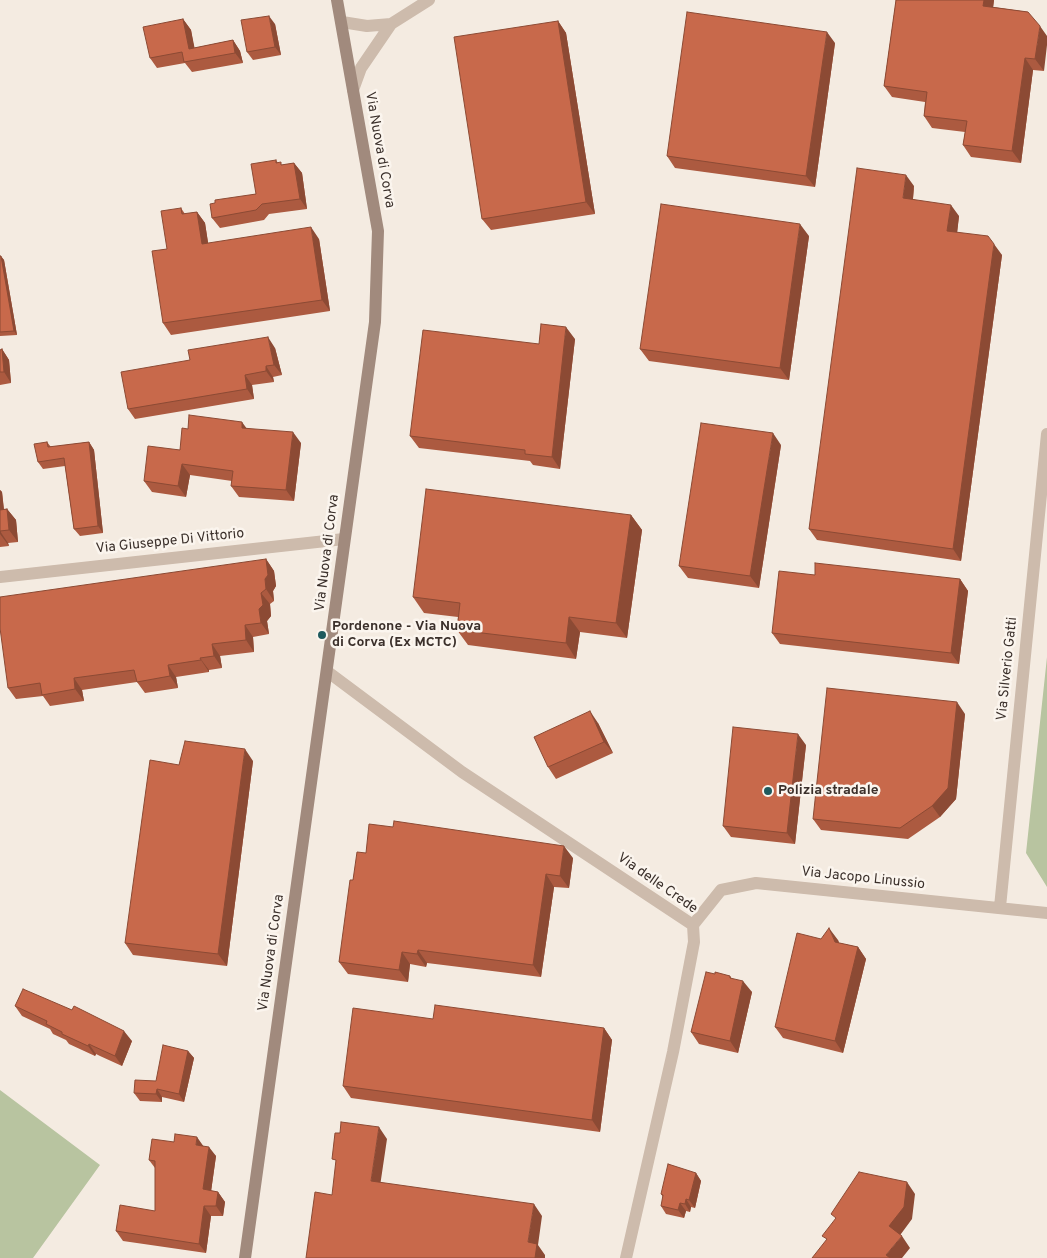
<!DOCTYPE html>
<html>
<head>
<meta charset="utf-8">
<style>
	body { margin:0 }
	canvas { display:block; background:#f4ebe1 }
</style>
</head>
<body>
<canvas width="1047" height="1258"></canvas>
<script>
const g = document.querySelector('canvas').getContext('2d');
g.lineJoin = 'round';
function fillPath(path, color) { g.fillStyle = color; g.fill(path, 'evenodd'); }
const shape = rows => new Path2D(rows.map(r => 'M' + r).join(''));
function stroke(path, color, width, dash) { g.strokeStyle = color; g.lineWidth = width; g.lineCap = dash ? 'butt' : 'round'; g.setLineDash(dash || []); g.stroke(path); }
function write(font, color, halo, rows, align = 'center') {
  g.font = font + ' Overpass,sans-serif'; g.lineWidth = 5; g.setLineDash([]); g.textBaseline = 'middle'; g.strokeStyle = halo; g.fillStyle = color; for (const [text, x, y, turn = 0] of rows) {
    g.save(); g.translate(x, y); g.rotate((+turn || 0) * Math.PI / 180); g.textAlign = isNaN(turn) ? turn : align; if (halo) g.strokeText(text, 0, 0); g.fillText(text, 0, 0); g.restore();
  }
}
const green = shape([
	[1047,657,1047,887,1026,853],
	[0,1090,100,1165,33,1258,0,1258]
]);
const street = shape([
	[342,22,367,26,391,24],
	[353,90,361,68,391,24,429,0],
	[0,577,344,539],
	[328,672,462,772,693,925],
	[1000,907,1047,434],
	[693,925,721,890,756,883,1047,913],
	[626,1258,673,1052,694,942,693,925]
]);
const secondary = shape([
	[245,1258,375,322,378,231,337,0]
]);
const wall = shape([
	[896,0,994,0,993,7,1028,12,1044,71,1033,70,1021,163,971,157,963,145,965,132,932,128,924,116,925,102,892,97,884,86],
	[183,19,191,30,194,48,233,40,240,51,243,63,192,72,185,63,157,68,150,58],
	[558,21,566,33,595,214,491,230,482,219],
	[275,24,281,55,253,60,247,52],
	[835,43,815,187,675,168,667,156],
	[276,160,278,163,282,165,294,163,302,173,307,209,269,214,264,220,220,228,212,218,215,203,256,194],
	[914,186,913,199,959,216,957,232,1002,255,961,561,817,540,809,529],
	[181,208,185,214,197,212,205,223,208,243,319,239,330,311,171,335,163,323,167,249],
	[809,236,789,380,649,361,640,349],
	[0,256,4,260,17,335,0,336],
	[575,339,560,469,533,465,530,461,419,448,410,436,539,344],
	[275,348,282,375,273,377,274,382,252,385,254,399,135,419,128,409],
	[2,349,9,360,11,383,0,385,0,350],
	[247,428,301,443,294,501,239,497,231,486,232,481,190,475,186,497,152,492,144,481,180,450,188,429],
	[47,442,51,447,89,442,94,450,103,533,80,536,74,529,65,466,43,469,38,462],
	[781,445,759,588,688,578,679,566],
	[0,490,2,492,4,509,7,509,16,520,18,542,8,543,9,546,0,547],
	[631,515,642,530,627,638,580,632,576,659,468,645,457,630,458,617,424,613,413,597],
	[266,559,274,571,276,586,273,591,274,601,270,604,271,616,267,621,269,634,253,637,254,652,220,656,222,668,209,670,209,672,176,677,178,688,145,693,137,682,82,690,84,701,50,706,43,696,16,699,8,688],
	[815,575,960,579,968,591,959,664,780,644,772,633],
	[965,714,956,799,940,817,908,839,821,830,813,819],
	[598,723,613,753,556,779,548,767],
	[806,745,795,844,731,837,723,826],
	[253,761,227,966,133,955,125,943,179,765],
	[366,853,573,858,569,888,554,887,541,977,427,963,426,967,410,964,408,982,348,974,339,962,353,880],
	[821,939,838,940,839,943,858,947,866,959,843,1053,783,1038,775,1027],
	[715,974,730,976,732,979,752,992,738,1053,699,1044,691,1032],
	[15,1006,132,1041,122,1066,100,1056,96,1054,95,1056,69,1044,66,1040,53,1034,50,1029,22,1016],
	[604,1028,612,1040,600,1132,351,1098,343,1086],
	[188,1051,194,1058,184,1102,162,1097,162,1102,140,1101,134,1093,156,1081],
	[203,1146,216,1156,211,1191,218,1192,225,1202,223,1216,211,1216,206,1253,123,1241,116,1231,155,1211,155,1168,149,1160],
	[696,1173,701,1181,695,1208,691,1207,690,1212,686,1211,684,1218,666,1214,661,1206,663,1197,661,1194]
]);
const shadedWall = shape([
	[984,0,994,0,992,17,983,6],
	[269,16,275,24,281,55,275,47],
	[183,19,191,30,197,60,189,49],
	[558,21,566,33,595,214,586,202],
	[1040,26,1047,36,1047,45,1044,71,1035,59],
	[827,32,835,43,815,187,806,176],
	[233,40,240,51,243,63,235,53],
	[1025,58,1033,70,1021,163,1012,151],
	[294,163,302,173,307,209,300,199],
	[906,175,914,186,912,210,903,198],
	[951,205,959,216,956,243,947,231],
	[197,212,205,223,210,255,202,244],
	[800,224,809,236,789,380,780,368],
	[311,227,319,239,330,311,322,300],
	[994,244,1002,255,961,561,953,549],
	[1,256,4,260,17,335,14,331],
	[566,327,575,339,560,469,552,457],
	[268,337,275,348,282,375,274,365],
	[2,349,9,360,11,383,4,372],
	[266,366,273,377,274,382,266,371],
	[245,375,252,385,254,399,247,389],
	[242,422,250,433,242,428],
	[293,432,301,443,294,501,286,490],
	[773,433,781,445,759,588,750,576],
	[89,442,94,450,103,533,98,526],
	[182,464,190,475,186,497,178,486],
	[0,490,2,492,5,522,0,514],
	[7,509,16,520,18,542,9,530],
	[631,515,642,530,627,638,616,623],
	[0,531,8,543,9,546,0,534],
	[266,559,274,571,276,586,273,591,274,601,266,589,265,579],
	[960,579,968,591,959,664,951,653],
	[261,593,270,604,271,616,267,621,269,634,261,623,259,609],
	[569,617,580,632,576,659,566,643],
	[245,625,253,637,254,652,246,640],
	[212,644,220,656,222,668,214,656],
	[200,658,209,670,209,672,201,660],
	[168,665,176,677,178,688,170,676],
	[74,678,82,690,84,701,75,689],
	[957,702,965,714,956,799,940,817,932,806],
	[590,711,598,723,613,753,604,742],
	[798,734,806,745,795,844,787,833],
	[245,749,253,761,227,966,218,954],
	[564,846,573,858,569,888,560,876],
	[546,874,554,887,541,977,533,965],
	[829,928,838,940,843,954,835,942],
	[858,947,866,959,843,1053,835,1041],
	[418,950,427,963,426,967,417,954],
	[402,952,410,964,408,982,399,970],
	[743,981,752,992,738,1053,730,1041],
	[604,1028,612,1040,600,1132,592,1120],
	[124,1031,132,1041,122,1066,115,1056],
	[89,1044,96,1054,95,1056,88,1046],
	[188,1051,194,1058,184,1102,179,1094],
	[157,1089,162,1097,162,1102,156,1094],
	[379,1127,387,1139,379,1193,371,1181],
	[197,1137,204,1147,196,1145],
	[209,1147,216,1156,210,1199,203,1189],
	[696,1173,701,1181,695,1208,689,1200],
	[907,1182,915,1194,912,1219,898,1238,889,1226],
	[218,1192,225,1202,223,1216,216,1206],
	[686,1199,691,1207,690,1212,685,1204],
	[680,1203,686,1211,684,1218,678,1210],
	[534,1204,542,1216,538,1245,545,1255,545,1258,535,1258,528,1242],
	[204,1206,211,1216,206,1253,199,1244],
	[902,1236,910,1248,902,1258,888,1258,886,1255]
]);
const building = shape([
	[896,0,984,0,983,6,1028,12,1040,26,1035,59,1025,58,1012,151,963,145,967,121,924,116,927,92,884,86,896,0],
	[687,12,827,32,806,176,667,156,687,12],
	[269,16,275,47,247,52,241,20,269,16],
	[183,19,189,49,233,40,235,53,184,62,182,52,150,58,143,27,183,19],
	[558,21,586,202,482,219,454,37,558,21],
	[276,160,276,163,281,162,281,165,294,163,300,199,262,204,256,210,212,218,210,204,215,203,215,200,256,194,251,164,276,160],
	[857,168,906,175,903,198,951,205,947,231,988,236,994,244,953,549,809,529,857,168],
	[661,204,800,224,780,368,640,349,661,204],
	[181,208,182,214,197,212,202,244,311,227,322,300,163,323,152,251,167,249,161,211,181,208],
	[0,256,1,256,14,331,0,332,0,256],
	[541,324,566,327,552,457,525,454,525,450,410,436,423,330,539,344,541,324],
	[268,337,274,365,266,366,266,371,245,375,247,389,128,409,121,372,190,360,188,350,268,337],
	[2,349,4,372,0,372,0,350,2,349],
	[189,415,242,422,242,428,293,432,286,490,231,486,233,471,182,464,178,486,144,481,148,446,180,450,182,428,188,429,189,415],
	[701,423,773,433,750,576,679,566,701,423],
	[47,442,48,447,89,442,98,526,74,529,64,458,38,462,34,444,47,442],
	[426,489,631,515,616,623,569,617,566,643,457,630,460,603,413,597,426,489],
	[7,509,9,530,0,531,0,534,0,510,7,509],
	[266,559,268,575,265,579,266,589,261,593,263,605,259,609,261,623,245,625,246,640,212,644,214,656,200,658,201,660,168,665,170,676,137,682,134,670,74,678,75,689,42,695,40,683,8,688,0,628,0,597,266,559],
	[815,563,960,579,951,653,772,633,779,571,815,575,815,563],
	[827,688,957,702,948,788,932,806,900,828,813,819,827,688],
	[590,711,604,742,548,767,534,737,590,711],
	[733,727,798,734,787,833,723,826,733,727],
	[185,741,245,749,218,954,125,943,150,760,179,765,185,741],
	[394,821,564,846,560,876,546,874,533,965,418,950,417,954,402,952,399,970,339,962,350,880,353,880,357,852,366,853,369,824,393,827,394,821],
	[829,928,835,942,858,947,835,1041,775,1027,797,933,821,939,829,928],
	[706,972,715,974,715,972,730,976,730,978,743,981,730,1041,691,1032,706,972],
	[23,989,72,1010,74,1006,124,1031,115,1056,93,1046,89,1044,88,1046,62,1034,62,1032,46,1024,47,1021,15,1006,23,989],
	[435,1005,604,1028,592,1120,343,1086,353,1008,433,1019,435,1005],
	[163,1045,188,1051,179,1094,157,1089,156,1094,134,1093,135,1080,156,1081,163,1045],
	[341,1122,379,1127,371,1181,534,1204,528,1242,537,1244,535,1258,306,1258,315,1192,332,1195,336,1160,332,1159,335,1133,340,1133,341,1122],
	[175,1134,197,1137,196,1145,209,1147,203,1189,218,1192,216,1206,204,1206,199,1244,116,1231,120,1205,155,1211,155,1161,149,1160,152,1139,174,1142,175,1134],
	[668,1164,696,1173,689,1200,686,1199,685,1204,680,1203,678,1210,661,1206,663,1195,661,1194,668,1164],
	[859,1172,907,1182,904,1207,889,1226,902,1236,886,1255,890,1258,812,1258,827,1239,822,1236,836,1218,831,1214,859,1172]
]);
const markers = [
	[322,635,5,"#1f5a5e"],
	[768,791,5,"#1f5a5e"]
];
const streetNames = [
	["Via Nuova di Corva",379,150,80],
	["Via Giuseppe Di Vittorio",170,542,-6],
	["Via Nuova di Corva",328,553,-83],
	["Via Silverio Gatti",1008,669,-84],
	["Via Jacopo Linussio",863,879,6],
	["Via delle Crede",657,884,35],
	["Via Nuova di Corva",272,953,-82]
];
const poiNames = [
	["Pordenone - Via Nuova",332,627],
	["di Corva (Ex MCTC)",332,643],
	["Polizia stradale",778,791]
];
fillPath(green, '#b8c4a0');
stroke(street, '#cdbbac', 12);
stroke(secondary, '#a18a7d', 12);
fillPath(wall, '#ac5a40');
fillPath(shadedWall, '#8c4a34');
fillPath(building, '#c8694b');
stroke(building, '#8c4a34', 1);
for (const [x, y, r, color] of markers) { const dot = new Path2D(); dot.arc(x, y, r, 0, 2 * Math.PI); g.fillStyle = color; g.fill(dot); stroke(dot, '#fbf5ee', 2); }
write('14px', '#3b302b', '#fbf5ee', streetNames);
write('bold 14px', '#3b302b', '#fbf5ee', poiNames, 'left');
</script>
</body>
</html>
